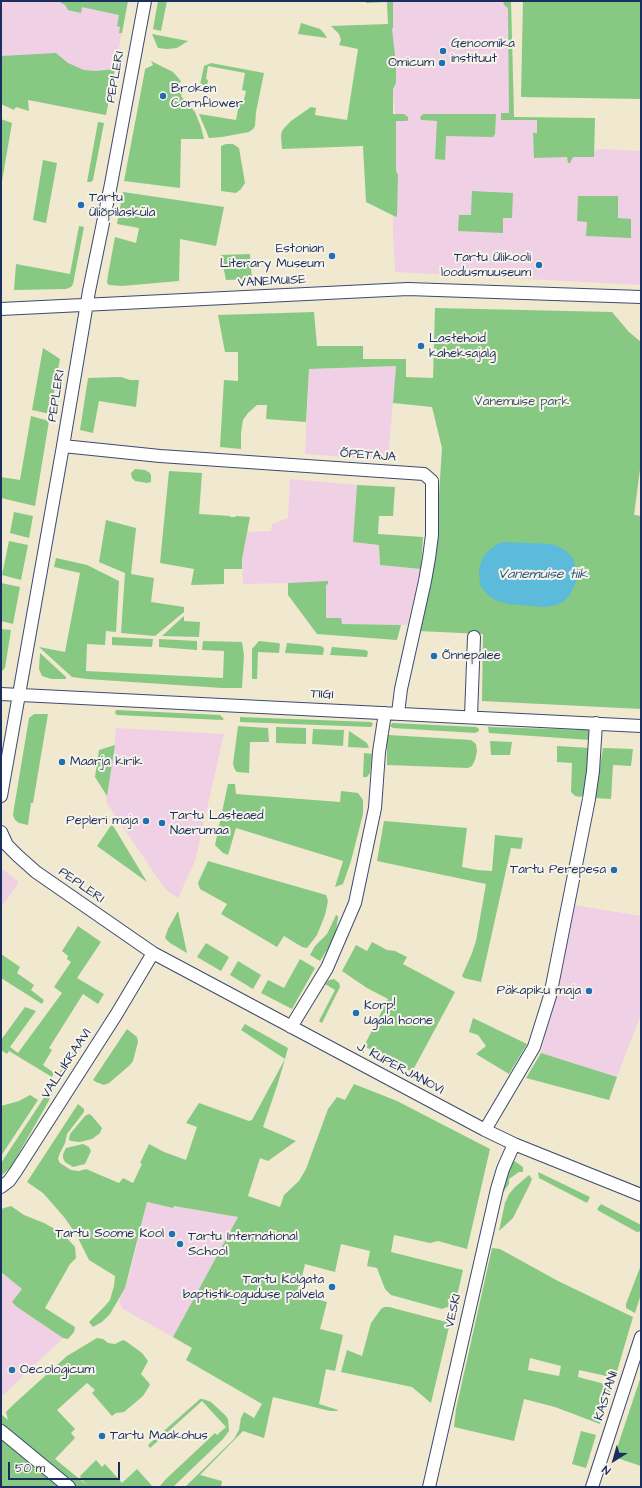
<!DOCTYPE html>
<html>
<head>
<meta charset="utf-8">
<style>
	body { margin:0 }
	#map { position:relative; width:642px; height:1488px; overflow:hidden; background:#f0e8cf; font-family:"Architects Daughter",sans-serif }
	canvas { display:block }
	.frame { position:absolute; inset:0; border:2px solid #1b2f5e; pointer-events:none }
	.north { position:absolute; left:594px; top:1440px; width:40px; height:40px; -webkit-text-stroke:3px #f7f3e8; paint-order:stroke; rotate:217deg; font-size:11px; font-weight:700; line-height:16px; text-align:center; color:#1b2f5e }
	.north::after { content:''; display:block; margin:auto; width:14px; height:18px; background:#1b2f5e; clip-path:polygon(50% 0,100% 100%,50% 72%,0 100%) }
	.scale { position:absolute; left:8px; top:1462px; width:112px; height:18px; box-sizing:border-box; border:2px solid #1b2f5e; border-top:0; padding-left:5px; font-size:12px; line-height:14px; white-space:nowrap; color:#1b2f5e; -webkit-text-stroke:3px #f7f3e8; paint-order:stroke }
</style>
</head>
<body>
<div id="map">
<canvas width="642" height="1488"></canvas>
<div class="frame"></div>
<div class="north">N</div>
<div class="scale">50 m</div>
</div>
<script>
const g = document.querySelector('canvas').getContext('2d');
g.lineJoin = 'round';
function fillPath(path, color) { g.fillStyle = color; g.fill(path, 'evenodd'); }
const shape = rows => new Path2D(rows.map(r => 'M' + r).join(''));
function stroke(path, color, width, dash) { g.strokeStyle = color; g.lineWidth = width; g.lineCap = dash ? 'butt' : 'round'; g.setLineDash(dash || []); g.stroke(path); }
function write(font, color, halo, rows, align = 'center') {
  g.font = font + ' "Architects Daughter",sans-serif'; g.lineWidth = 4; g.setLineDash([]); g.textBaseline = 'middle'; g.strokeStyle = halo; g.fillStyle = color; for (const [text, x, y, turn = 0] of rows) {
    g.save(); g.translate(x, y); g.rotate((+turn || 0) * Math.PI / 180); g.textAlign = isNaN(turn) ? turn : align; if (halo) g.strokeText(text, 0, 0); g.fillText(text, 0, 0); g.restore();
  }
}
const built = shape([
	[1,1,128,1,106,115,28,100,1,101],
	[387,1,511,1,514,118,543,117,594,151,600,149,641,151,641,285,395,272,393,231,396,120,391,80],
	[396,366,388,460,305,454,309,369],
	[290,479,357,485,353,542,379,545,380,565,421,569,407,625,342,624,320,616,288,583,243,584,242,559,247,532,271,531,272,524,288,518],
	[116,728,224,734,195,861,178,898,165,889,106,802,115,741],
	[1,868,19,882,1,908],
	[574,905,641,916,641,1014,617,1077,541,1053],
	[147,1202,173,1208,174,1206,238,1217,173,1337,123,1309,119,1301,125,1288,130,1272],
	[1,1272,22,1289,17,1307,63,1338,1,1397]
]);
const green = shape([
	[58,1,128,1,122,33,119,33,120,27,117,26,119,15,82,7,81,13,68,10,65,5],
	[158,1,167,1,161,31,153,29],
	[366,1,393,1,393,28,392,29,396,64,396,83,393,89,393,114,404,114,408,117,408,120,407,121,396,121,396,171,398,175,397,215,396,217,366,202,363,146,282,149,281,136,282,131,285,127,291,121,311,107,316,108,315,115,347,120,358,49,339,45,341,40,339,34,331,26,388,24,387,2,366,3],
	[503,1,511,1,514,117,595,118,594,157,573,157,570,163,568,163,567,157,534,158,533,133,537,133,537,120,501,120,501,113,509,113,508,8,504,5],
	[523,1,641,1,641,99,521,97],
	[301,23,320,29,324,33,327,38,298,34],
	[152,34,188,41,177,48,167,49,158,48],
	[56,53,68,63,84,70,96,71,115,69,106,115,28,100,29,111,16,107,14,110,1,104,1,56],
	[151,61,173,72,181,81,178,85,179,86,177,89,182,94,181,96,195,112,201,127,204,139,181,139,180,188,124,181,145,70,145,69,153,65],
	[211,63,264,73,256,112,255,126,253,129,249,132,222,137,209,138,199,114,236,120,240,99,244,100,246,91,242,90,245,73,208,66,206,79,208,80,207,86,200,85,204,66],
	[423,114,496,114,495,134,493,137,446,136,445,160,435,159,437,121,421,120,420,117],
	[1,119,12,123,1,187],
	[98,122,104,123,93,180,91,182,87,182],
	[226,144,233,144,239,148,245,183,241,189,236,193,221,191,221,146],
	[43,160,57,163,46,223,33,220],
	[472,191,513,193,512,218,503,218,503,233,458,231,459,215,471,215],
	[123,192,224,207,216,246,180,239,179,281,122,286,109,285,107,283,108,275,115,237,136,243,139,228,117,224],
	[578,196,618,196,618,218,631,219,631,238,586,236,587,222,577,221],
	[79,226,84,227,73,284,71,287,66,289,14,290,16,264,70,274],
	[250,254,252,279,226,280,221,255],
	[435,308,612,312,629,332,641,342,641,462,634,515,641,516,641,709,482,701,483,634,418,631,438,510,442,448,432,407,393,403,396,366,309,369,306,422,266,419,267,405,257,405,248,413,243,420,241,433,241,449,220,447,224,380,238,381,238,352,225,352,218,315,314,312,317,346,363,346,363,359,406,359,406,377,433,378],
	[43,348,60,359,50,414,32,410],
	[121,377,130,380,139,380,136,407,99,401,93,433,80,430,88,378],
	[31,416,49,421,35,506,1,498,1,477,20,480],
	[135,469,145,470,150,473,151,476,151,482,147,483,135,481,132,478,131,473],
	[169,471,202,473,199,514,230,516,230,517,235,517,236,516,250,517,242,559,242,569,224,569,224,584,191,585,194,569,160,563],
	[357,485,395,487,393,516,379,516,378,534,423,537,421,569,380,565,379,545,353,542],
	[14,512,33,516,29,538,10,533],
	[106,520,136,528,131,574,154,578,151,602,184,607,184,612,155,636,121,633,125,573,99,562],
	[9,541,28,545,21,580,2,575],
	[56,558,87,565,119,581,116,632,106,631,105,645,87,644,86,671,223,678,224,651,202,650,203,641,242,642,244,655,242,688,222,688,87,679,72,677,39,647,65,652,80,573,54,567],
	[328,581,328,584,326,585,326,618,341,618,342,624,401,625,397,640,317,634,288,595,288,583],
	[1,583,20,587,13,624,1,621],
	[184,616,184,621,200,622,199,637,162,636],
	[1,629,11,630,5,668,1,672],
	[112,637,153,639,152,647,112,645],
	[159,639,197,641,197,650,159,647],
	[259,641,278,643,280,644,279,653,258,652,257,679,252,679,252,649],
	[287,643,321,646,324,648,323,655,285,653],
	[332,647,366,650,368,652,367,657,330,655],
	[40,653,66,677,66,679,51,679,42,676,39,669],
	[116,710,220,715,224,719,222,720,117,715,115,713],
	[34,714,48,714,33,803,31,803,28,825,19,823,15,820,13,815,14,808,29,718],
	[240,717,371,722,373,724,371,727,240,722],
	[392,723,476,727,479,729,479,731,475,733,393,728,390,726],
	[238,726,268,728,269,742,250,742,249,773,237,772,235,770,233,764],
	[276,727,306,728,306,744,276,743],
	[488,727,590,730,590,740,489,733],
	[313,729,344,730,343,746,312,744],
	[349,731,367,743,369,748,348,747],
	[389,735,471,740,476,744,477,751,475,760,472,766,468,768,387,765,387,736],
	[490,741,512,742,510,755,491,755],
	[115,745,107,796,95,777,99,750],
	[557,746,590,748,583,795,580,797,575,796,571,792,572,763,557,762],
	[603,748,633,749,631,766,613,765,611,799,595,798],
	[364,753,372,754,370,773,367,777,363,777],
	[228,784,235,784,236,794,340,802,341,791,358,793,363,800,363,814,351,861,343,884,335,887,343,861,236,828,228,855,223,853,215,845],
	[384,821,467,828,462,867,477,870,492,871,495,835,523,838,521,849,511,848,481,982,464,978,462,976,472,953,476,941,486,884,377,861],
	[112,824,147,882,97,846],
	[208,861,326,895,328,901,325,915,317,935,307,948,302,947,284,936,277,947,221,914,227,904,200,889,198,883],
	[178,911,187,953,170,943,165,938,168,929],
	[336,915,338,916,338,918,335,937,320,961,310,955,315,946,327,934],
	[78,926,101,942,77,978,104,994,98,1004,83,994,49,1048,52,1050,43,1065,54,1073,52,1077,9,1051,7,1054,1,1050,1,1040,25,1007,36,1011,10,1047,18,1053,62,993,54,987,71,962,67,959,68,956,62,951],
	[372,942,387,950,395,951,407,957,403,964,455,992,412,1072,364,1046,388,999,367,988,342,971,356,945,367,951],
	[206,943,229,957,221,971,197,957],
	[1,954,20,967,17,973,34,985,31,990,44,1000,42,1004,1,978],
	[300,959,315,968,292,1009,261,993,268,980,284,988],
	[238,961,261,975,253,989,230,975],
	[334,979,339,983,340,987,322,1023,319,1021,335,990,325,984,329,980],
	[473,1018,527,1044,509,1074,476,1054,486,1046,478,1035,469,1032],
	[245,1024,288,1048,285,1059,278,1083,263,1127,296,1141,268,1161,260,1158,248,1196,280,1207,284,1195,299,1181,306,1169,328,1109,337,1097,345,1100,354,1084,397,1101,490,1149,467,1249,438,1241,430,1243,394,1235,391,1252,463,1270,454,1309,447,1307,442,1309,391,1295,385,1289,377,1268,367,1266,370,1251,341,1244,335,1272,305,1264,298,1294,327,1302,320,1329,343,1335,335,1371,326,1369,319,1404,338,1410,337,1411,330,1411,273,1397,264,1438,243,1431,200,1475,222,1481,221,1487,185,1487,234,1439,239,1430,241,1418,244,1412,254,1418,262,1404,186,1360,192,1348,173,1337,238,1217,174,1206,173,1208,147,1202,125,1288,110,1314,102,1322,93,1327,89,1322,105,1306,110,1300,114,1286,115,1276,89,1260,76,1234,64,1217,43,1193,27,1182,78,1104,84,1109,84,1112,67,1134,65,1143,59,1155,58,1159,60,1163,71,1170,79,1171,86,1169,119,1183,123,1178,133,1183,142,1164,140,1163,149,1144,164,1152,186,1160,197,1127,186,1123,199,1103,249,1121,252,1120,285,1059,241,1030],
	[127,1029,137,1037,138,1042,133,1061,130,1065,109,1083,104,1085,96,1082,93,1080],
	[84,1035,86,1038,61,1077,58,1075],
	[541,1053,617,1077,609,1100,526,1078],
	[51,1087,53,1087,54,1091,47,1104,16,1158,10,1168,1,1176,1,1163],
	[30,1095,38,1100,1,1156,1,1106,19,1101],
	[89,1114,92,1116,102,1128,100,1133,92,1139,80,1142,71,1141,69,1140,70,1134,85,1116],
	[83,1144,89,1147,91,1151,85,1164,73,1167,65,1162,63,1158,63,1154,66,1148],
	[513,1160,523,1167,523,1172,519,1172,509,1179,509,1184,499,1198],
	[538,1172,590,1197,587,1203,539,1178],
	[529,1175,532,1179,530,1184,513,1218,499,1231,505,1203,509,1194,515,1187],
	[601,1204,641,1225,641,1231,637,1232,599,1211,597,1209],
	[11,1206,24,1215,44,1223,55,1229,65,1236,75,1247,76,1258,70,1264,45,1308,75,1327,74,1332,68,1339,63,1338,17,1307,12,1302,22,1289,1,1272,1,1209],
	[492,1248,500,1249,558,1281,633,1317,615,1378,579,1370,578,1377,612,1386,600,1424,555,1407,524,1399,514,1441,454,1427,456,1409],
	[530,1358,561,1366,559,1376,528,1370],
	[641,1265,641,1294,635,1313,626,1308,626,1304],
	[384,1307,389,1307,450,1323,431,1403,412,1387,341,1372,347,1350,362,1356,371,1323,381,1309],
	[97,1338,103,1339,108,1343,115,1344,123,1340,127,1342,142,1353,148,1361,141,1374,149,1383,150,1385,143,1396,124,1412,116,1413,112,1416,92,1393,95,1390,87,1383,57,1410,75,1429,71,1433,75,1438,55,1459,88,1486,82,1480,80,1476,96,1460,102,1467,105,1464,122,1483,137,1469,153,1487,1,1487,1,1414,8,1420,6,1412,14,1404,67,1356],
	[641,1376,641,1466,614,1457],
	[200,1399,203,1399,211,1402,225,1415,228,1419,229,1431,223,1439,173,1487,159,1487,166,1479,215,1433,217,1435,226,1427,202,1401,150,1448,148,1445],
	[581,1431,596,1435,586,1468,572,1464]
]);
const water = shape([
	[503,542,552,544,565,550,572,557,577,570,577,580,570,595,563,602,557,605,544,607,507,604,495,600,488,595,480,585,479,569,483,558,487,552,496,545]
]);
const street = shape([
	[1,309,408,289,641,297],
	[63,446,160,456,424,474,432,481,432,535,429,558,425,581,401,689,398,713],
	[1,694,641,726],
	[471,716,474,637],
	[1,796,63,446,89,291,111,184,145,1],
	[1,832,7,845,18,856,36,872,153,953,485,1130,514,1144,641,1195],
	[291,1027,327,968,355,903,375,808,379,752,385,713],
	[485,1130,534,1047,550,996,589,799,593,771,596,723],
	[1,1187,9,1181,16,1171,116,1015,153,953],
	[1,1431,69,1487],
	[429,1487,497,1189,503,1169,514,1144],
	[592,1487,641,1337]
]);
const markers = [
	[443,51,4,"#1f6fb2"],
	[442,63,4,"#1f6fb2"],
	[163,96,4,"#1f6fb2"],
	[81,205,4,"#1f6fb2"],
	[332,256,4,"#1f6fb2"],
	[539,265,4,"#1f6fb2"],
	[421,346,4,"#1f6fb2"],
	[434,656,4,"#1f6fb2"],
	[62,762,4,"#1f6fb2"],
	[146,821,4,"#1f6fb2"],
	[162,823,4,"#1f6fb2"],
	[614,870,4,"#1f6fb2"],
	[589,991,4,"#1f6fb2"],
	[356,1013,4,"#1f6fb2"],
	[172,1234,4,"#1f6fb2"],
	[180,1244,4,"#1f6fb2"],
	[332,1287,4,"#1f6fb2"],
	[12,1370,4,"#1f6fb2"],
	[102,1436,4,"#1f6fb2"]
];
const poiNames = [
	["Genoomika",451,44],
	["instituut",451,59],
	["Omicum",434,63,"right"],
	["Broken",171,89],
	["Cornflower",171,104],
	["Tartu",89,198],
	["Üliõpilasküla",89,213],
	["Estonian",324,249,"right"],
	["Literary Museum",324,264,"right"],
	["Tartu Ülikooli",531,258,"right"],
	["loodusmuuseum",531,273,"right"],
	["Lastehoid",429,339],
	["kaheksajalg",429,354],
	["Õnnepalee",442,656],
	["Maarja kirik",70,762],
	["Tartu Lasteaed",170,816],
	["Naerumaa",170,831],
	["Pepleri maja",138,821,"right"],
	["Tartu Perepesa",606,870,"right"],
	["Päkapiku maja",581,991,"right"],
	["Korp!",364,1006],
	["Ugala hoone",364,1021],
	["Tartu Soome Kool",164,1234,"right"],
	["Tartu International",188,1237],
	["School",188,1252],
	["Tartu Kolgata",324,1280,"right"],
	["baptistikoguduse palvela",324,1295,"right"],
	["Oecologicum",20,1370],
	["Tartu Maakohus",110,1436]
];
const streetNames = [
	["PEPLERI",116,77,-80],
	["VANEMUISE",272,282,-3],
	["PEPLERI",57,396,-81],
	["ÕPETAJA",368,456,4],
	["TIIGI",322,695,3],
	["PEPLERI",81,886,35],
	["VALLIKRAAVI",67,1064,-57],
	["J. KUPERJANOVI",400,1069,28],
	["VESKI",454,1311,-77],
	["KASTANI",607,1396,-72]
];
const parkNames = [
	["Vanemuise park",522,402]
];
const waterNames = [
	["Vanemuise tiik",543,575]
];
fillPath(built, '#f0d0e5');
fillPath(green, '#87c982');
fillPath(water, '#5cbada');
stroke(street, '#3b4b6f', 14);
stroke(street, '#fff', 12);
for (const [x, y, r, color] of markers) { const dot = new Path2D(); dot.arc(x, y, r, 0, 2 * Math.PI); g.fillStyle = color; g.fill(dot); stroke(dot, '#f7f3e8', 1.5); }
write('13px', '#1b2f5e', '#f7f3e8', poiNames, 'left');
write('13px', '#1b2f5e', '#f7f3e8', streetNames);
write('13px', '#365667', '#f7f3e8', parkNames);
write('italic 14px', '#2e5983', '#f7f3e8', waterNames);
</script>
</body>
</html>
